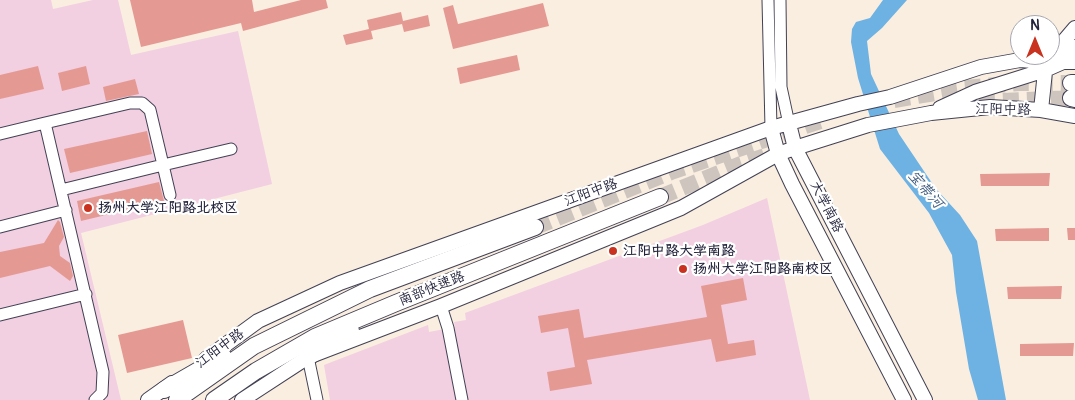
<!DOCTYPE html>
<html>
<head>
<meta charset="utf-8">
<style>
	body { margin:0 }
	#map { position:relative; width:1075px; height:400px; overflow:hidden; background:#f9eee0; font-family:Pangolin,sans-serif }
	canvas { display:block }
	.north { position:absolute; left:1010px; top:15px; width:50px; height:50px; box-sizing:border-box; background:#fff; border:1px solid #a7a7b1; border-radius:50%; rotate:0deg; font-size:14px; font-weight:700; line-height:20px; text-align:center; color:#22223b }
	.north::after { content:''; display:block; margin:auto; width:18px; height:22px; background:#c8321e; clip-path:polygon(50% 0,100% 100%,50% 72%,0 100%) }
</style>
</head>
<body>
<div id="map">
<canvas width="1075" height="400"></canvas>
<div class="north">N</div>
</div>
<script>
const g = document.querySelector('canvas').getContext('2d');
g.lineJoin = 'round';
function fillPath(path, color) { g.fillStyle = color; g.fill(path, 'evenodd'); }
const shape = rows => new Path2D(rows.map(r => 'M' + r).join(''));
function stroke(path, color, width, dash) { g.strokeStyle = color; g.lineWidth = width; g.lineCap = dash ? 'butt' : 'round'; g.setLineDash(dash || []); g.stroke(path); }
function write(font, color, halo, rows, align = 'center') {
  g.font = font + ' Pangolin,"LXGW WenKai TC",sans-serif'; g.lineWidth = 4.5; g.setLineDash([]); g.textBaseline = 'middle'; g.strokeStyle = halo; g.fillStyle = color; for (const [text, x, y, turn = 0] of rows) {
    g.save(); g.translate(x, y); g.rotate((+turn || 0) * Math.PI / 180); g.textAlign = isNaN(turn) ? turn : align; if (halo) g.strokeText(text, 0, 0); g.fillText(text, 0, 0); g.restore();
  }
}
const built = shape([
	[0,0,51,0,53,9,93,0,118,0,131,55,238,31,272,184,81,233,121,400,0,400],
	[767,198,810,400,330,400,324,365,428,325,429,332,455,327,454,322,466,320,465,313,703,225]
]);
const water = shape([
	[883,0,907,0,882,28,867,41,871,74,899,134,936,189,960,215,977,241,1006,400,978,400,969,369,956,292,952,255,929,213,880,149,858,78,851,42,852,29,856,22,870,18]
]);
const building = shape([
	[130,0,252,0,254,12,301,0,326,0,328,8,243,31,241,23,141,47],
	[543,3,549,26,453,49,443,8,453,5,458,24],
	[401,12,403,21,428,15,430,26,404,32,402,24,371,31,373,39,346,45,343,35,369,29,367,20],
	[517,55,520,70,460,84,457,68],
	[38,66,44,89,0,99,0,75],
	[86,66,90,84,62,91,58,73],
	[135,79,139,94,106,101,103,87],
	[147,131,152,154,70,173,64,149],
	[1050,173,1049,186,981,186,980,174],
	[159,182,164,201,81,221,77,201],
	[58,220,60,222,64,237,59,246,60,256,70,263,73,276,70,281,50,266,0,278,0,252,44,243],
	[1049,228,1049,241,996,241,995,229],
	[1067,228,1075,228,1075,240,1068,240],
	[743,278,747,300,721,305,728,344,754,340,756,355,716,362,711,339,587,360,592,384,550,391,547,372,575,367,568,328,541,333,538,316,579,309,584,338,707,317,701,286],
	[1062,286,1061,299,1008,299,1007,287],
	[183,320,192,358,127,373,118,335],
	[1074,343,1073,356,1020,356,1020,344]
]);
const highwayTunnel = shape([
	[894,100,964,88,1019,83,1071,83],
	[979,102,1071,98],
	[660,197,741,164,774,153],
	[535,227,671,172,820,121]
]);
const minor = shape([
	[768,0,771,128],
	[780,0,781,87,789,124],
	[45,123,130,103,142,103,150,110,163,165,61,190],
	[0,134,45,123,103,372,102,393,95,400],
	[170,195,163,165,231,149],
	[0,227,66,210],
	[441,306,448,328,462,400],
	[0,315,86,294],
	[308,357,317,400]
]);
const major = shape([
	[940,108,975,92,1045,70,1063,62,1075,47],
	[1041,110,1046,62,1075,28],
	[789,124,795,148,925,400],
	[771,128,778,154,792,184,904,400],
	[206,359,258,321,340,283,771,128,858,104,890,97,981,67,1020,60,1046,62,1075,62],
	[148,400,172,383],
	[242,400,308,357,441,306,681,208,778,154,795,148,868,125,931,113,990,107,1041,110,1075,116]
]);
const highway = shape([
	[1071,83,1075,83],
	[1071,98,1075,99],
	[308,357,351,331],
	[164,390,223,356],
	[177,400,254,346,370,289,535,227],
	[214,400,256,371,315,337,396,303,660,197]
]);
const markers = [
	[88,208,5,"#c8321e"],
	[613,251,5,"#c8321e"],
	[683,269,5,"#c8321e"]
];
const streetNames = [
	["江阳中路",1003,110,1],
	["江阳中路",591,193,-20],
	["大学南路",826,207,63],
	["南部快速路",432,289,-22],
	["江阳中路",220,349,-36]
];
const poiNames = [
	["扬州大学江阳路北校区",98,208],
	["江阳中路大学南路",623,251],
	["扬州大学江阳路南校区",693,269]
];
const waterNames = [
	["宝带河",925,190,49]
];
fillPath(built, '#f2cfe1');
fillPath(water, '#6db2e3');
fillPath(building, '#e59993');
stroke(highwayTunnel, '#cec5bf', 16, [16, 8]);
stroke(minor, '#424154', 13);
stroke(major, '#424154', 16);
stroke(highway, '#424154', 18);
stroke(minor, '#fff', 11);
stroke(major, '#fff', 14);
stroke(highway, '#fff', 16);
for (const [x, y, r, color] of markers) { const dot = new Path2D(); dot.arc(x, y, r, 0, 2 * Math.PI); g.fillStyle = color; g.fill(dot); stroke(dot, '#fff', 2); }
write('14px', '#22223b', '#fff', streetNames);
write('bold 14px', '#22223b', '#fff', poiNames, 'left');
write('italic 15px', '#405c7e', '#fff', waterNames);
</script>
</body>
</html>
